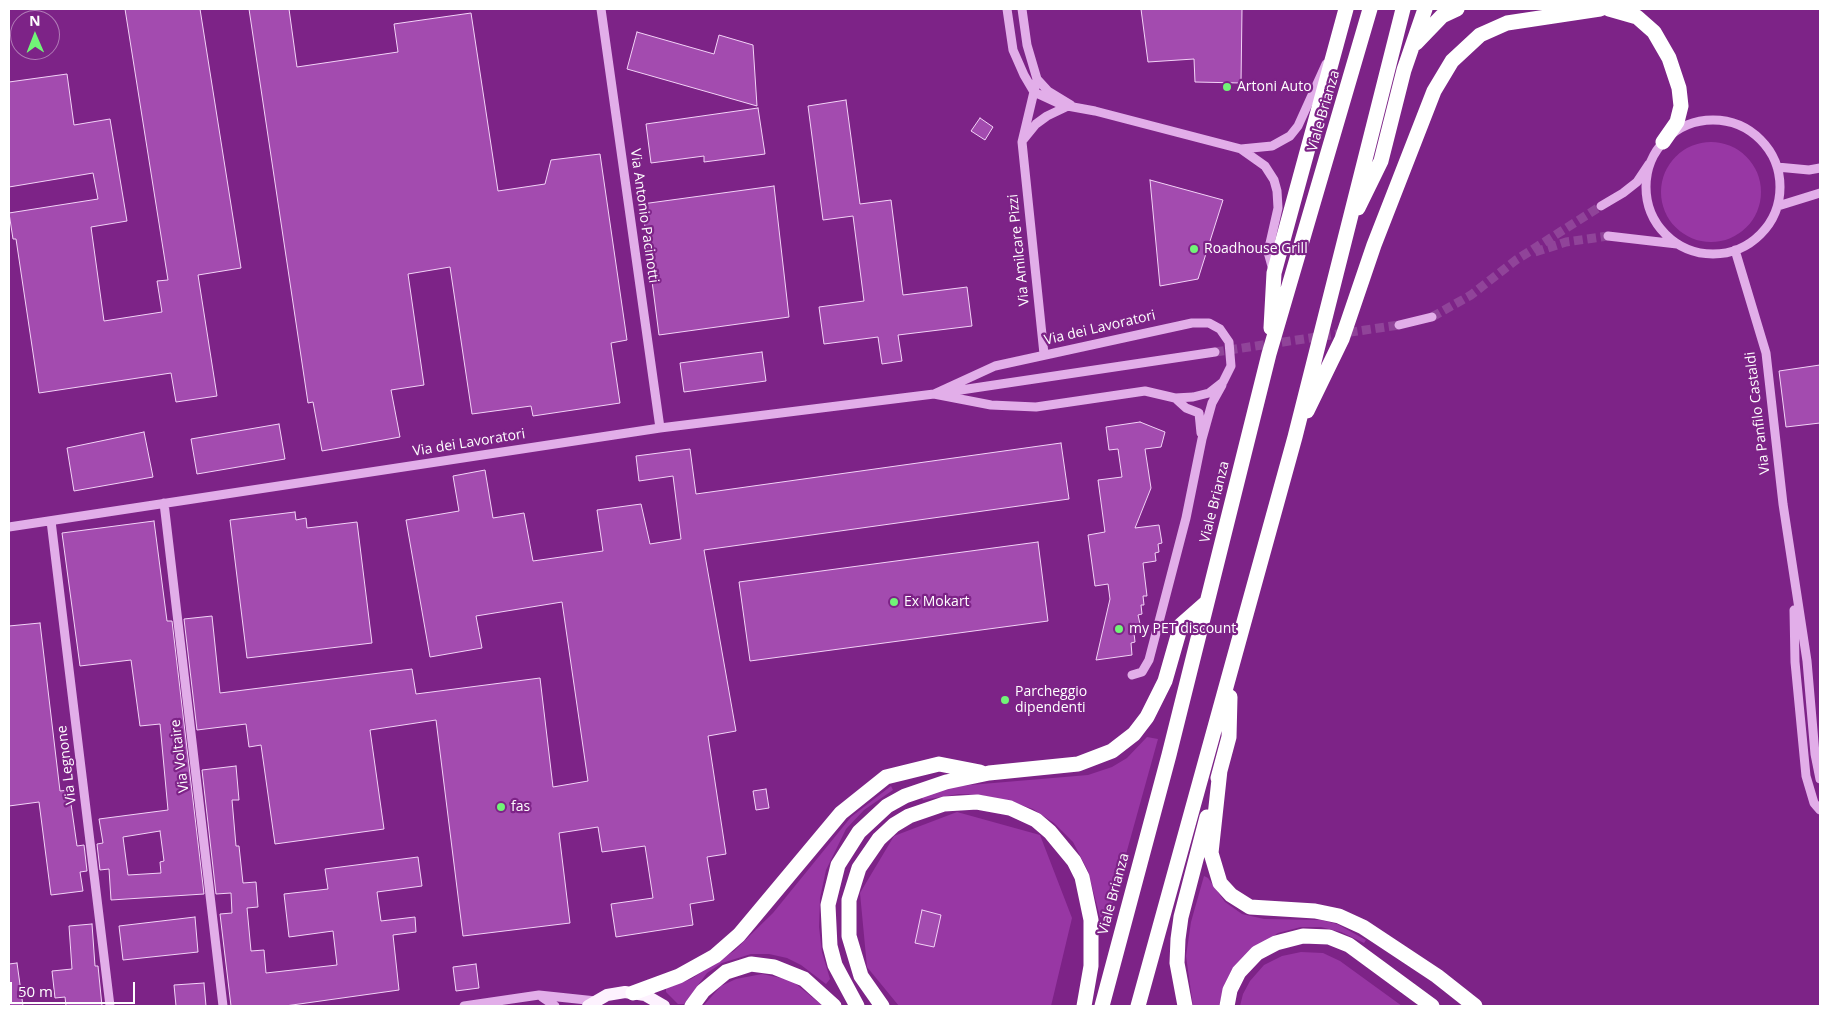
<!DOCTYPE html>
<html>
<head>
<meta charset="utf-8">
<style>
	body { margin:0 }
	#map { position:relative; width:1829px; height:1015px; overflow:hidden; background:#7d2387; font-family:"Open Sans",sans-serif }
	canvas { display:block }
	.frame { position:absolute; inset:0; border:10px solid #fff; pointer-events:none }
	.north { position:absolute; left:10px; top:10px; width:50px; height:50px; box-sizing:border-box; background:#7d2387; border:1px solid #b17bb7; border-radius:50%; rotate:359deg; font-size:14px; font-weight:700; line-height:20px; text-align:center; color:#fff }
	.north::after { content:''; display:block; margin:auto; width:18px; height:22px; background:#71f477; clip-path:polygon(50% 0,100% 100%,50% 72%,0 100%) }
	.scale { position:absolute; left:10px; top:982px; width:125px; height:22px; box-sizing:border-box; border:2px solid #fff; border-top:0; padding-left:6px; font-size:15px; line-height:18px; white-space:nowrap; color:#fff; -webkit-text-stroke:4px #7d2387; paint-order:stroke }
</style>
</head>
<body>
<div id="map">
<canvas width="1829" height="1015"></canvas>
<div class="frame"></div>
<div class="north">N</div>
<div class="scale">50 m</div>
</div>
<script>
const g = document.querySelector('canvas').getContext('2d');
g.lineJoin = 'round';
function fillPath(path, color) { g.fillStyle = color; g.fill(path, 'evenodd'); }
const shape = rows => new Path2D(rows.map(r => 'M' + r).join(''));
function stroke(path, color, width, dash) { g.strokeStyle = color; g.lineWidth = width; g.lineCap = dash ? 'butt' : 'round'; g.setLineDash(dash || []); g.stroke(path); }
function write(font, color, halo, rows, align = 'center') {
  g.font = font + ' "Open Sans",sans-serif'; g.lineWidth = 4.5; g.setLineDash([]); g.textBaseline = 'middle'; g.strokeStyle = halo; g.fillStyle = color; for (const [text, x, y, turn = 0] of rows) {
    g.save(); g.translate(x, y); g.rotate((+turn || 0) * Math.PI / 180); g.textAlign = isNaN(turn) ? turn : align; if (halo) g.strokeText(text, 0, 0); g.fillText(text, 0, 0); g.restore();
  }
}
const green = shape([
	'1661 192a50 50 0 1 1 100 0a50 50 0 1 1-100 0Z',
	[1147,737,1158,739,1108,919,1100,917,1088,871,1073,842,1054,823,1033,809,1006,800,980,795,959,794,923,800,921,796,945,788,970,785,1088,775,1112,767,1127,758],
	[891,786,893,790,864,810,846,829,826,870,820,898,819,927,822,952,830,979,826,984,801,965,787,958,769,954,751,954,722,963,707,973,684,1004,678,1004,666,992,666,988,691,979,734,951,773,913,851,817],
	[957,812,1040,835,1072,918,1051,1006,899,1006,867,967,860,893,894,836],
	[1204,876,1208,878,1225,902,1242,914,1264,919,1321,920,1337,924,1366,940,1364,943,1341,932,1321,927,1301,927,1278,933,1249,952,1223,990,1219,1006,1193,1006,1186,956,1191,922],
	[1301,952,1323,953,1340,961,1402,1006,1240,1006,1243,994,1250,981,1264,965,1282,956],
	[762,974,791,980,823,1006,703,1006,721,986,736,979]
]);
const building = shape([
	[125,9,200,9,241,268,198,275,217,396,176,402,171,373,39,393,16,239,13,239,9,213,98,199,93,173,9,187,9,82,67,74,74,125,110,119,127,221,91,227,104,321,162,312,157,281,168,280,125,9],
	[249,9,289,9,297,67,398,52,394,24,471,13,498,191,545,184,551,160,600,154,627,340,611,343,620,403,533,416,531,406,472,414,450,267,408,274,424,385,391,390,400,437,322,451,313,402,308,403,249,9],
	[1141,9,1242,9,1241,83,1195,82,1194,59,1148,62,1141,9],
	[637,32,714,54,719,35,753,45,757,106,627,69,637,32],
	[846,100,860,204,891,200,903,295,967,287,972,326,898,335,902,361,882,364,878,337,824,344,819,307,864,301,853,216,823,220,808,106,846,100],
	[758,108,765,154,704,162,704,156,651,163,646,124,758,108],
	[980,118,993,127,985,140,971,131,980,118],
	[1150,180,1223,200,1198,279,1160,286,1150,180],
	[774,186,789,317,659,335,642,204,774,186],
	[762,352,766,381,684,392,680,363,762,352],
	[1820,365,1820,423,1786,427,1779,371,1820,365],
	[1140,422,1165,432,1161,447,1145,449,1151,488,1135,528,1159,525,1162,543,1158,544,1159,552,1155,553,1156,561,1143,563,1147,596,1143,596,1144,605,1141,605,1142,614,1138,615,1140,624,1136,624,1137,632,1134,633,1135,642,1131,643,1132,655,1096,660,1110,599,1108,584,1095,586,1088,535,1105,532,1098,480,1122,477,1118,449,1109,450,1106,427,1140,422],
	[279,424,285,459,197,474,191,439,279,424],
	[144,432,153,477,74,491,67,448,144,432],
	[1061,443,1069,499,704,550,736,731,708,736,726,854,707,857,714,900,690,904,693,925,616,937,611,904,653,898,645,846,602,852,598,827,559,833,570,923,463,936,436,720,370,730,384,829,275,844,261,745,249,747,246,724,197,730,184,619,212,616,220,693,412,669,416,694,540,678,553,787,588,781,562,602,476,616,482,648,430,657,406,520,459,511,453,476,485,470,493,518,524,513,533,561,603,551,597,510,641,504,650,544,681,539,673,476,639,481,636,456,690,449,696,494,1061,443],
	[295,512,296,520,306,518,307,528,357,522,372,643,247,658,230,520,295,512],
	[154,521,167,621,172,621,204,894,111,900,109,869,100,870,97,844,103,843,99,819,168,810,160,724,140,726,131,660,80,666,62,533,154,521],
	[160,831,164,861,160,862,161,873,128,875,123,837,160,831],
	[1038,542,1048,621,750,661,739,582,1038,542],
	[40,623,60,791,69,790,77,846,84,845,87,871,80,872,83,891,51,895,39,802,9,806,9,626,40,623],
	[236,766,239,800,232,800,236,846,239,846,243,883,256,882,258,907,247,908,251,951,264,950,266,973,337,965,333,931,289,937,284,894,328,889,325,869,418,857,422,886,377,892,381,921,415,917,416,932,393,935,399,990,285,1006,231,1006,220,914,232,913,231,893,216,894,202,770,236,766],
	[766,789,769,808,756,810,753,791,766,789],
	[922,910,941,915,934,947,915,943,922,910],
	[195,917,198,952,123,960,119,926,195,917],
	[92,924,95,966,98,966,102,1006,66,1006,65,997,55,998,52,971,72,969,69,926,92,924],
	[17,963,23,1006,9,1006,9,964,17,963],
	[476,964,479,988,456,991,453,967,476,964],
	[204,983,206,1006,176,1006,174,985,204,983]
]);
const minorTunnel = shape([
	[1535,252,1566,242,1608,236],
	[1432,317,1471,295,1516,260,1601,206],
	[1215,352,1399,325]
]);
const minor = shape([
	[601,9,660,428],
	[1007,9,1013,50,1024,75,1034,92,1062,105,1095,111,1241,149,1265,166,1274,180,1277,191,1278,208,1268,252,1273,270],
	[1022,9,1027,45,1037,79,1022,142,1044,354],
	[1037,79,1048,91,1071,105],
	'1646 187a67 67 0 1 1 134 0a67 67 0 1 1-134 0Z',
	[1023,140,1036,124,1047,116,1068,106],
	[1241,149,1272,146,1290,136,1298,126,1326,64],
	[1777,167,1809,170,1820,168],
	[1601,206,1623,193,1637,182,1649,164],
	[1778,206,1820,193],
	[1608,236,1677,244],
	[1735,250,1766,353,1783,504,1807,661,1815,754,1820,779],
	[1192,323,1209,323,1220,329,1229,342,1231,366,1223,382,1209,393,1193,397,1175,398,1145,391,1036,407,991,405,934,394,995,366,1192,323],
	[1399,325,1432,317],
	[1175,398,1186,408,1199,413,1201,433],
	[164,503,223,1006],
	[51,521,110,1006],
	[9,527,660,428,934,394,1215,352],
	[1794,610,1795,662,1806,776,1814,803,1820,810],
	[1132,675,1142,672,1149,660,1186,518,1202,439,1212,403,1222,385],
	[542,997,555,1006],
	[464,1006,539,995,596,1001]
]);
const major = shape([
	[588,1006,607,995,625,992,645,995,664,1006]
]);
const highway = shape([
	[1609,9,1637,17,1654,32,1669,58,1679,88,1681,106,1677,122,1663,142],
	[1416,43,1442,16,1457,9],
	[1358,208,1381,161,1404,70,1425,9],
	[1271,328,1274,273,1346,9],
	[1307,411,1342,339,1374,245,1434,91,1452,61,1480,35,1507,23,1600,9],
	[1220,770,1211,853,1220,883,1231,895,1250,907,1315,911,1339,916,1363,927,1437,976,1475,1006],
	[1218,778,1229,737,1230,697],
	[633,993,679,976,715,956,739,935,841,813,886,777,939,764,980,772],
	[692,1006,703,991,726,972,751,964,774,967,804,979,834,1006],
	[857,1006,835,965,830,946,828,905,838,865,859,832,887,806,905,796,946,782,989,773,1078,764,1112,751,1134,734,1147,717,1165,681,1181,625,1206,603],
	[882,1006,861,976,849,936,849,900,859,868,879,839,894,825,909,816,944,804,977,802,1010,808,1036,820,1050,832,1074,861,1082,877,1091,920,1091,966,1084,1006],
	[1102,1006,1169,755,1269,354,1370,9],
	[1138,1006,1295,437,1403,9],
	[1185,1006,1177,963,1178,939,1181,917,1207,817],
	[1227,1006,1230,990,1239,972,1257,953,1276,943,1303,936,1329,937,1349,945,1432,1006]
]);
const markers = [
	[1227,87,5,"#71f477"],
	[1194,249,5,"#71f477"],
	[894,602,5,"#71f477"],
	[1119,629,5,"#71f477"],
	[1005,700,5,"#71f477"],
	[501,807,5,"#71f477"]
];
const poiNames = [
	["Artoni Auto",1237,87],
	["Roadhouse Grill",1204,249],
	["Ex Mokart",904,602],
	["my PET discount",1129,629],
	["Parcheggio",1015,692],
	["dipendenti",1015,708],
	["fas",511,807]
];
const streetNames = [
	["Viale Brianza",1324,111,-74],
	["Via Antonio Pacinotti",644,216,82],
	["Via Amilcare Pizzi",1019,250,-96],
	["Via dei Lavoratori",1100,328,-13],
	["Via Panfilo Castaldi",1758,413,-97],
	["Via dei Lavoratori",469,443,-9],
	["Viale Brianza",1215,502,-76],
	["Via Voltaire",180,756,-97],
	["Via Legnone",67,765,-97],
	["Viale Brianza",1114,894,-75]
];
fillPath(green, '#9837a4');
fillPath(building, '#a34baf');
stroke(building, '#f3d3f7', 1);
stroke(minorTunnel, '#904499', 9, [9, 4.5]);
stroke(minor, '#e2aee9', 9);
stroke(major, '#fdf2fe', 12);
stroke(highway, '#fff', 15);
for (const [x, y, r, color] of markers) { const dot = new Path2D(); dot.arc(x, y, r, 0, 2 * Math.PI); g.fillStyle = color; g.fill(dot); stroke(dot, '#7d2387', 2); }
write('14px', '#fff', '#7d2387', poiNames, 'left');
write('14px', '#fff', '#7d2387', streetNames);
</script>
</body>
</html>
